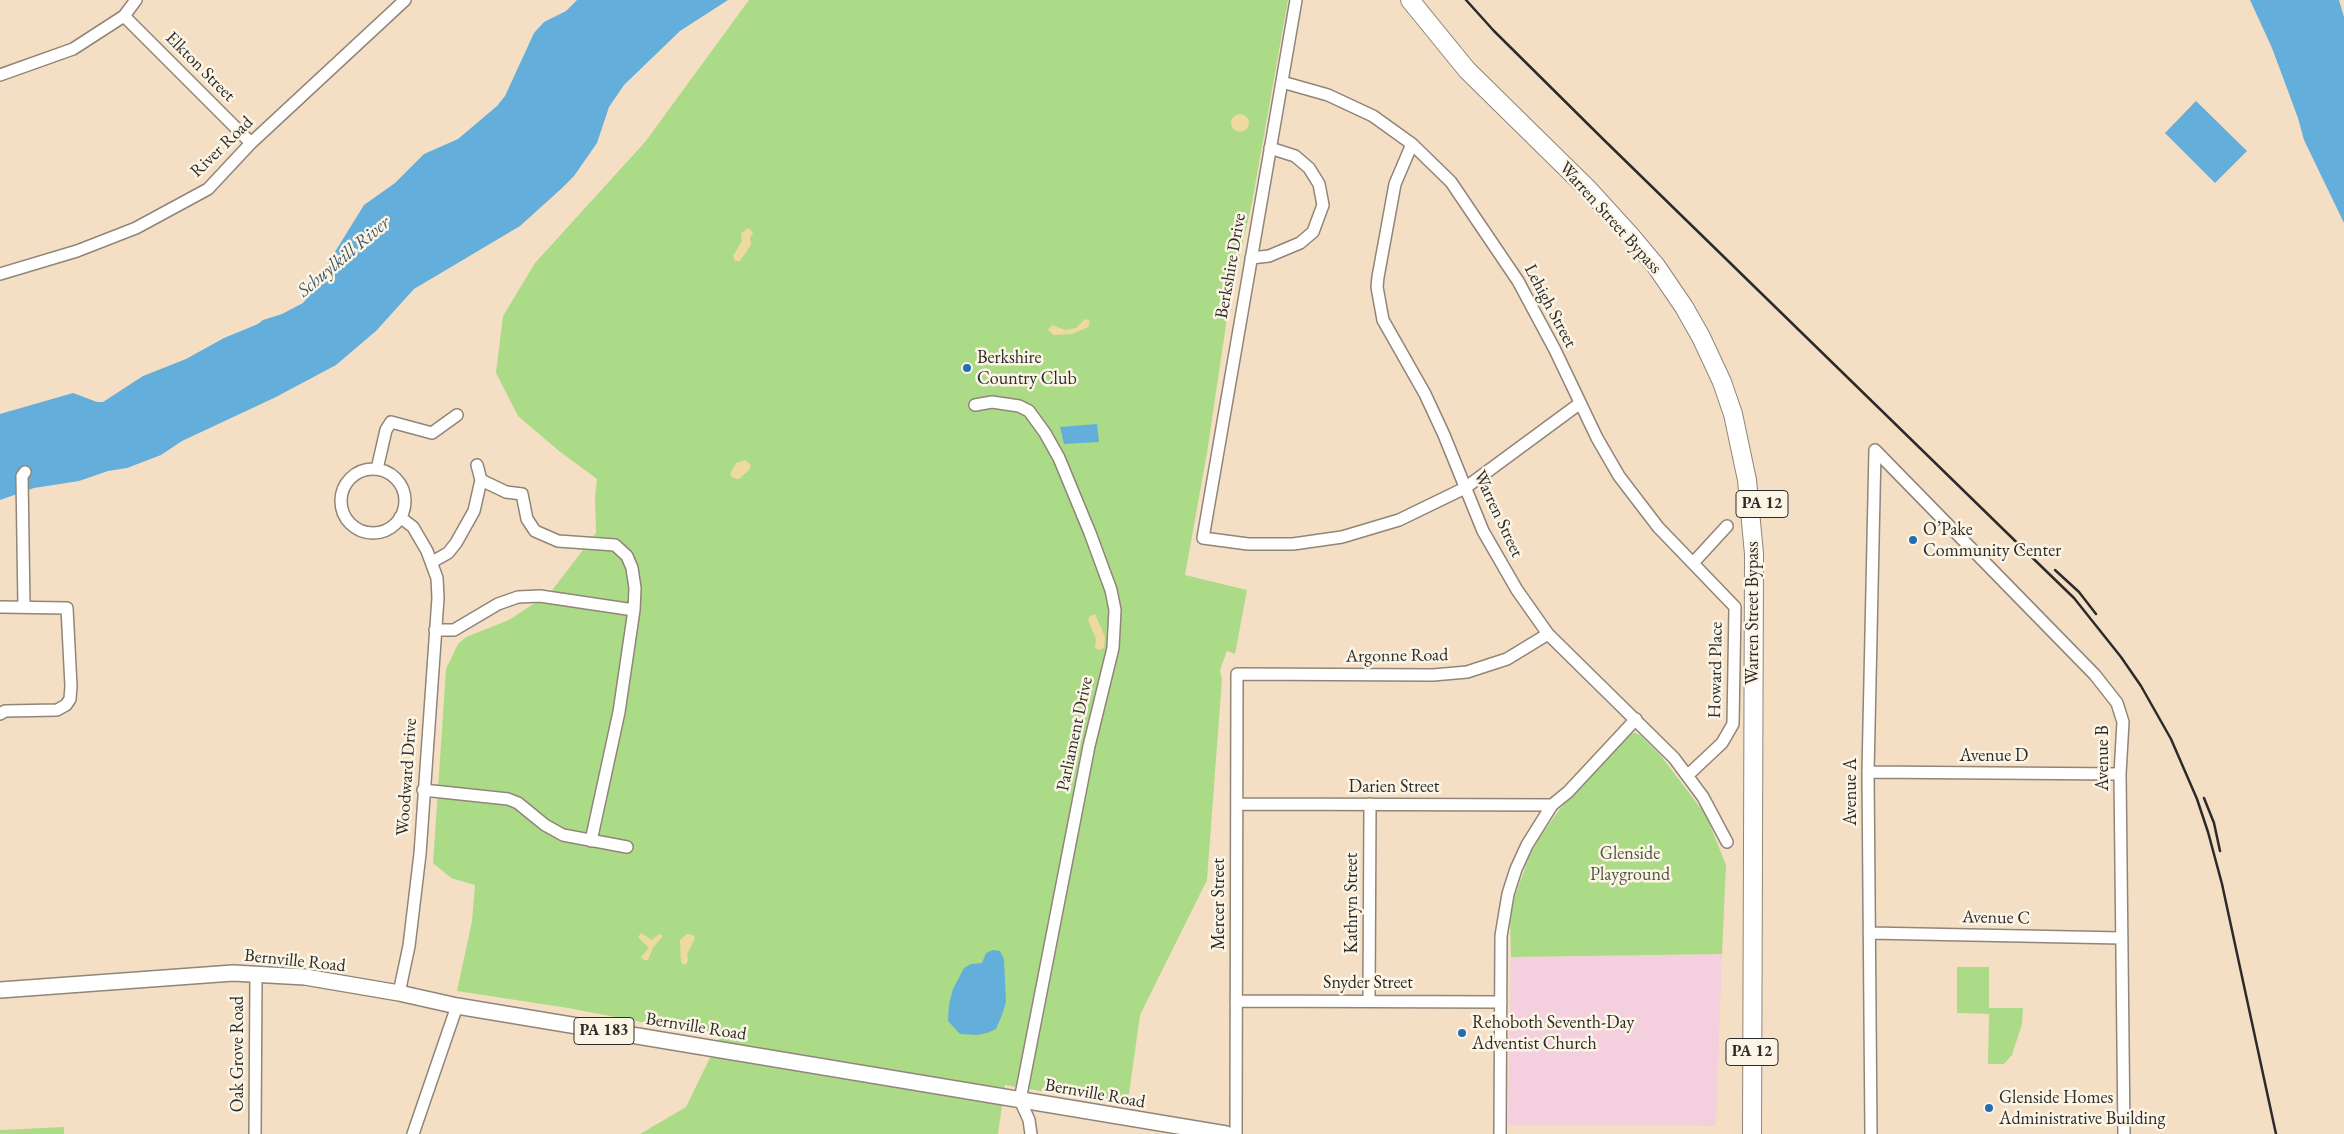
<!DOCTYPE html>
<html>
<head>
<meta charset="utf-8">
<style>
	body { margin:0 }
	canvas { display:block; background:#f5dfc4 }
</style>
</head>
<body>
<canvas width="2344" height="1134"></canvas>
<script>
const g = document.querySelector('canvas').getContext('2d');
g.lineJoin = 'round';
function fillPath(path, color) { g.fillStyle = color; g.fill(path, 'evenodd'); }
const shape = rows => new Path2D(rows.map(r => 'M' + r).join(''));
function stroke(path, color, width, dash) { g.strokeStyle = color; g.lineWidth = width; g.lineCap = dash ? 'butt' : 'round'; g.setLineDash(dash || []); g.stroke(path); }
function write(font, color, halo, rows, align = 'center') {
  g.font = font + ' "EB Garamond",serif'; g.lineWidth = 5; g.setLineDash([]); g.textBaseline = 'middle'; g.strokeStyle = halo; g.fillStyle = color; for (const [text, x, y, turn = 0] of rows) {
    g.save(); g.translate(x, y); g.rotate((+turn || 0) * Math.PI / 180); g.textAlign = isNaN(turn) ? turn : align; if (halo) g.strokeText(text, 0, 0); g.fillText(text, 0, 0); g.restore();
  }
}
const built = shape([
	[1722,954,1716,1126,1508,1125,1511,957]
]);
const green = shape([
	[749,0,1288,0,1252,203,1230,298,1207,453,1185,575,1247,590,1235,654,1227,651,1220,670,1222,679,1207,880,1140,1015,1129,1094,1118,1104,1005,1085,998,1134,640,1134,686,1107,720,1037,568,1008,457,991,472,921,475,885,451,878,433,863,446,669,458,644,466,637,509,620,550,593,596,533,595,497,597,479,559,451,518,416,496,373,503,316,535,263,645,142],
	[1635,733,1640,735,1661,756,1706,815,1726,865,1722,954,1511,957,1510,920,1515,896,1529,857,1539,838,1559,810,1630,734],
	[1957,967,1989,967,1989,1008,2023,1008,2022,1024,2012,1055,2004,1064,1988,1064,1989,1014,1957,1013],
	[64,1127,64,1134,0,1134,0,1130]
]);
const sand = shape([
	'1231 123a9 9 0 1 1 18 0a9 9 0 1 1-18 0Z',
	[749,228,753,233,750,238,751,245,740,261,735,261,733,256,742,241,741,233],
	[1085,319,1090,321,1088,327,1072,334,1054,335,1048,330,1052,325,1065,330,1076,328],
	[745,460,751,465,749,470,739,479,733,478,730,474,736,463],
	[1095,614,1105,637,1104,647,1100,650,1095,648,1096,639,1088,620,1090,616],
	[641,933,652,940,659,934,663,936,653,948,648,960,644,960,641,957,649,948,638,937],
	[687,934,693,935,695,938,687,954,688,961,685,965,681,963,680,940]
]);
const water = shape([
	[577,0,728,0,680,31,624,85,609,107,597,143,574,176,561,189,520,226,414,289,376,331,336,365,276,397,182,441,161,455,127,468,108,471,79,481,34,488,0,500,0,414,73,393,97,402,103,402,143,376,186,359,224,338,258,324,263,320,282,314,303,303,317,286,320,276,364,205,395,183,424,154,458,139,497,106,505,96,534,33,544,22,566,11],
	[2250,0,2339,0,2344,17,2344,223,2304,140,2298,118,2272,48],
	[2196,101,2247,151,2215,183,2165,133],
	[1097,424,1099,442,1064,444,1060,427],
	[993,950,1000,951,1004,959,1006,1002,1002,1015,996,1029,987,1033,977,1035,960,1034,948,1021,949,1004,953,989,964,968,971,964,982,963,986,953]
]);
const minor = shape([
	[1296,0,1203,538,1248,544,1293,544,1342,537,1399,520,1465,488,1579,404],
	[124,16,251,143],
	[0,75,73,49,124,16,136,0],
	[1282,82,1328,95,1373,116,1412,144,1451,182,1518,281,1555,350,1597,438,1619,476,1658,527,1735,607,1733,724,1722,743,1688,775],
	[1412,144,1395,184,1378,277,1377,287,1383,320,1425,394,1444,435,1483,531,1517,590,1548,634,1674,758,1703,797,1727,842],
	[1251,258,1269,256,1300,243,1313,232,1323,205,1319,184,1309,168,1295,156,1270,148],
	[0,274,77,251,136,228,208,189,251,143,405,0],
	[975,405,992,402,1019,406,1029,411,1045,433,1059,458,1090,533,1111,590,1115,610,1113,648,1089,746,1020,1100,1029,1120,1031,1134],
	[1875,450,2095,675,2117,703,2123,722,2120,774,2124,1134],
	[377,469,386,430,391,422,432,433,457,415],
	'341 501a32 32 0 1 1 64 0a32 32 0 1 1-64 0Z',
	[481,480,506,492,522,494,527,519,535,531,558,541,615,545,627,556,632,568,635,588,634,610,619,712,591,841],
	[432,562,448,553,456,543,474,511,481,480,477,465],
	[1693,563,1727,526],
	[0,607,67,608,71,686,70,699,66,705,57,710,5,711,0,714],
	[24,607,22,476,25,472],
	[435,630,454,630,498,604,518,597,540,596,634,610],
	[1868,772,2120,774],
	[423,790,508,799,518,803,545,825,563,835,627,847],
	[1237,804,1552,805],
	[1869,933,2122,938],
	[399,993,409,946,420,854,438,598,437,578,427,551,413,527,400,517],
	[1236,1001,1501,1002],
	[1369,1001,1370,804],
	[255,1134,256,974],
	[413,1134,457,1006],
	[1236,1134,1237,674,1433,675,1467,672,1507,659,1548,634],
	[1500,1134,1501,936,1508,894,1516,869,1527,845,1552,805,1568,792,1636,719],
	[1871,1134,1868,772,1875,450]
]);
const major = shape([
	[0,990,233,973,305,977,399,993,457,1006,1226,1134]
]);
const highway = shape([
	[1410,0,1467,70,1589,190,1630,235,1656,266,1684,307,1701,337,1722,382,1733,414,1747,480,1754,554,1752,1134]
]);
const rail = shape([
	[1466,0,1494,31,1604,140,2044,569,2074,598,2121,657,2141,686,2171,739,2197,799,2208,832,2222,884,2276,1134],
	[2055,570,2079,592,2096,614],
	[2204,798,2214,823,2220,851]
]);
const markers = [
	[967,368,5,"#1f6fb2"],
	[1913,540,5,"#1f6fb2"],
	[1462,1033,5,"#1f6fb2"],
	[1989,1108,5,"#1f6fb2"]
];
const shields = [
	[1762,504,52],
	[604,1031,60],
	[1752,1052,52]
];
const shieldNames = [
	["PA 12",1762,504],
	["PA 183",604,1031],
	["PA 12",1752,1052]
];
const streetNames = [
	["Elkton Street",200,67,45],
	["River Road",222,147,-44],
	["Warren Street Bypass",1610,218,48],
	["Berkshire Drive",1231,266,-80],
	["Lehigh Street",1550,306,62],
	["Warren Street",1498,514,65],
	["Warren Street Bypass",1753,613,-90],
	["Argonne Road",1397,656,-1],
	["Howard Place",1716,670,-89],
	["Parliament Drive",1075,734,-78],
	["Avenue D",1994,756],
	["Avenue B",2103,758,-90],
	["Woodward Drive",407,777,-86],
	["Darien Street",1394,787],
	["Avenue A",1851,792,-90],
	["Kathryn Street",1352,903,-90],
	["Mercer Street",1219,904,-90],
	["Avenue C",1996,918,1],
	["Bernville Road",295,961,6],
	["Snyder Street",1368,983],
	["Bernville Road",696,1027,9],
	["Oak Grove Road",238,1054,-90],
	["Bernville Road",1095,1094,10]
];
const poiNames = [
	["Berkshire",977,358],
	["Country Club",977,379],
	["O’Pake",1923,530],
	["Community Center",1923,551],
	["Rehoboth Seventh-Day",1472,1023],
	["Adventist Church",1472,1044],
	["Glenside Homes",1999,1098],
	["Administrative Building",1999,1119]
];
const parkNames = [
	["Glenside",1630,854],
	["Playground",1630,875]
];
const waterNames = [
	["Schuylkill River",344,257,-40]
];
fillPath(built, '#f4cfdd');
fillPath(green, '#acdb88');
fillPath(sand, '#eeda9e');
fillPath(water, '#63aedb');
stroke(minor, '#908578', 14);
stroke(major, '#908578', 18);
stroke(highway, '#908578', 20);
stroke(minor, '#fff', 11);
stroke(major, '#fff', 15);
stroke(highway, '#fff', 18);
stroke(rail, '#2b2b2b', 2.5);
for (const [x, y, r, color] of markers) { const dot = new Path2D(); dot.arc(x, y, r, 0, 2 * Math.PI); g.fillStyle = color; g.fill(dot); stroke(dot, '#fcf5e5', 2); }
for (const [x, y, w] of shields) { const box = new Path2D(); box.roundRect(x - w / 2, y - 13.5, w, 27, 4); g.fillStyle = '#fcf5e5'; g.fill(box); stroke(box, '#2b2b2b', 1); }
write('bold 16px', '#2b2b2b', null, shieldNames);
write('18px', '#2b2b2b', '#fcf5e5', streetNames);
write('18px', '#2b2b2b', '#fcf5e5', poiNames, 'left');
write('18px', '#4b5742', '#fcf5e5', parkNames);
write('italic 19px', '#3f5969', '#fcf5e5', waterNames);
</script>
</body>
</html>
